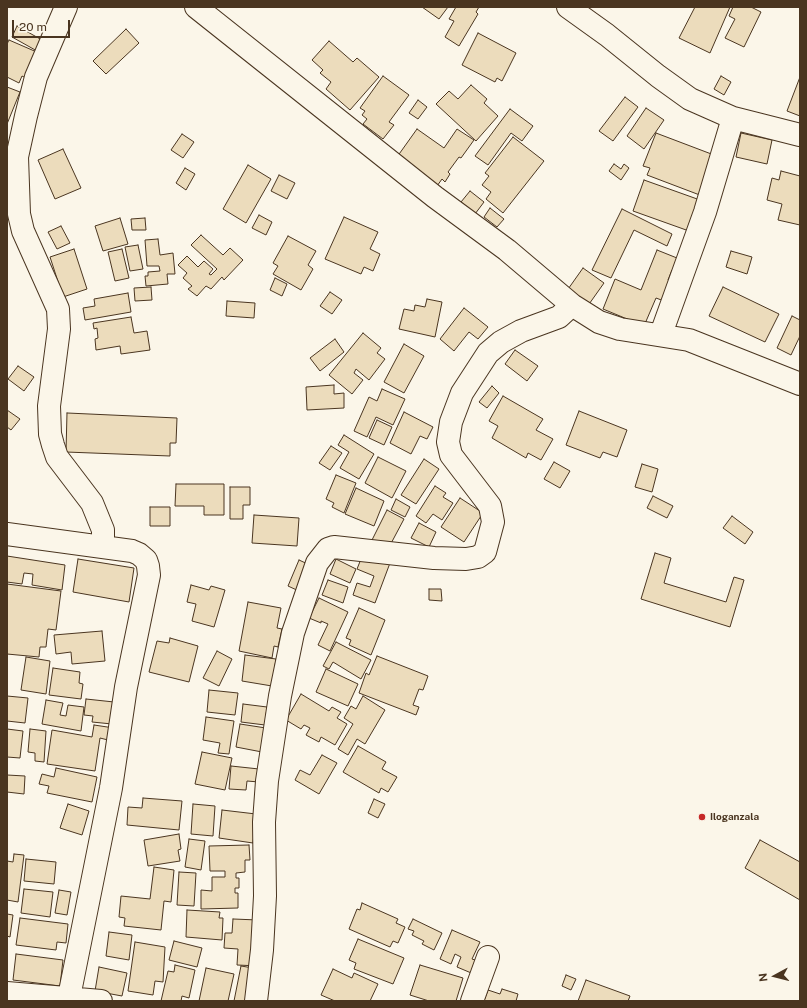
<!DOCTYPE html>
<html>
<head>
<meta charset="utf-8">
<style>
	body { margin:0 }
	#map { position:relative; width:807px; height:1008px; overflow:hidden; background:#fbf6e9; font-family:"Public Sans",sans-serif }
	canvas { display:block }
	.frame { position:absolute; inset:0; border:8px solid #4a3520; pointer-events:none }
	.north { position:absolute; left:755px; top:956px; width:40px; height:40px; -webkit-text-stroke:3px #fbf6e9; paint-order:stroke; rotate:263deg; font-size:11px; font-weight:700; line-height:16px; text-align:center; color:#4a3520 }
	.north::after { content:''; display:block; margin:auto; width:14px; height:18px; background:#4a3520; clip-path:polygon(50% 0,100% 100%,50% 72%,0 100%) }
	.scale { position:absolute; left:12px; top:20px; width:58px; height:18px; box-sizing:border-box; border:2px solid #4a3520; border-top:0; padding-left:5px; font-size:12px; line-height:14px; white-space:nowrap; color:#4a3520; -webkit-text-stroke:3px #fbf6e9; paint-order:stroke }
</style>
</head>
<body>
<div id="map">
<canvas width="807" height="1008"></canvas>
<div class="frame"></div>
<div class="north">N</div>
<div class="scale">20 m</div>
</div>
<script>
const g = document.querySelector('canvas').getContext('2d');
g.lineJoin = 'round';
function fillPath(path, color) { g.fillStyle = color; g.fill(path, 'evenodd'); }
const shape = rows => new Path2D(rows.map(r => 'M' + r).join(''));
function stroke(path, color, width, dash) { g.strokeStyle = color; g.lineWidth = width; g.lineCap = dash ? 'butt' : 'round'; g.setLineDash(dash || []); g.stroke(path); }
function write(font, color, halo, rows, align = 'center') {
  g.font = font + ' "Public Sans",sans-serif'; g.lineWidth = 3; g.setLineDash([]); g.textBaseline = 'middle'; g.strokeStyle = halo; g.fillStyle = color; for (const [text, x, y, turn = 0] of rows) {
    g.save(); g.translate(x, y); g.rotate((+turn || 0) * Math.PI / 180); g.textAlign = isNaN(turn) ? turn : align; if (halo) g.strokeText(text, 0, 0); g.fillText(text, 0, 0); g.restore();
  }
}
const building = shape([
	[422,7,448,7,439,19,422,7],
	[456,7,479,7,476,12,478,14,459,46,445,37,454,21,449,19,456,7],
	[695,7,730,7,710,53,679,38,695,7],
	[733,7,751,7,761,12,744,47,725,38,735,19,729,16,733,7],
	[17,26,42,40,37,51,12,37,17,26],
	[126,29,139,43,106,74,93,61,126,29],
	[478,33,516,53,502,81,497,78,495,82,462,65,478,33],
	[9,40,39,53,28,79,22,76,19,83,7,77,7,44,9,40],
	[329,41,353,62,357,58,379,77,350,110,326,89,331,82,320,73,323,70,312,60,329,41],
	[383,76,409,95,389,122,394,125,383,139,363,124,367,119,362,115,365,111,360,108,383,76],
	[721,76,731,82,724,95,714,89,721,76],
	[800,77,800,116,787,111,800,77],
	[471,85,487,99,484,103,498,116,476,141,436,104,449,91,458,99,471,85],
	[7,87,20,92,7,124,7,87],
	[625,97,638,107,613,141,599,131,625,97],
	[418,100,427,107,418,119,409,113,418,100],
	[646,108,664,120,644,149,627,136,646,108],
	[510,109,533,126,522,141,511,133,488,165,475,156,510,109],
	[417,129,444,148,457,129,474,140,461,158,459,157,448,172,450,174,445,182,442,179,437,186,397,157,417,129],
	[656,133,714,155,705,197,647,175,650,168,643,166,656,133],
	[741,133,772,140,767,164,736,157,741,133],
	[182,134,194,142,183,158,171,150,182,134],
	[513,137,544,161,503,213,486,199,491,192,482,185,489,176,485,173,513,137],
	[63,149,81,188,55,199,38,160,63,149],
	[614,164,621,169,624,164,629,168,621,180,609,171,614,164],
	[248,165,271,179,246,223,223,209,248,165],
	[185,168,195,174,186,190,176,183,185,168],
	[781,171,800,176,800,225,778,220,782,204,767,200,772,178,779,180,781,171],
	[279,175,295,183,287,199,271,191,279,175],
	[644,180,700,200,689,231,633,211,644,180],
	[470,191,484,202,475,214,461,202,470,191],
	[490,208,504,219,497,227,484,217,490,208],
	[622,209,672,234,667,246,634,230,611,278,592,270,622,209],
	[259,215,272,222,266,235,252,228,259,215],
	[344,217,378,232,370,249,380,254,373,271,364,267,361,274,325,259,344,217],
	[120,218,128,244,103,251,95,226,120,218],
	[145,218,146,230,132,230,131,219,145,218],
	[61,226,70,243,57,249,48,232,61,226],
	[201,235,223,255,230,248,243,260,224,280,222,277,211,289,206,286,197,296,188,289,192,286,183,278,187,273,178,265,187,256,198,267,204,261,213,269,209,274,211,275,217,269,191,245,201,235],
	[288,236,316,251,308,265,313,269,301,290,273,274,278,266,273,263,288,236],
	[158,239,160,255,173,253,175,274,167,274,168,284,146,286,145,276,148,276,148,272,160,271,159,266,147,266,145,240,158,239],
	[138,245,143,269,130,271,125,247,138,245],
	[74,249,87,289,63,297,50,257,74,249],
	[122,249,129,278,115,281,108,252,122,249],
	[657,250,682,260,677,272,672,270,668,280,672,282,664,301,656,298,644,326,603,309,615,279,641,290,657,250],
	[731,251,752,257,747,274,726,267,731,251],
	[583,268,604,283,587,307,566,292,583,268],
	[275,278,287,284,282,296,270,290,275,278],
	[151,287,152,300,135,301,134,288,151,287],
	[723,287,779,314,765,342,709,316,723,287],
	[330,292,342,300,332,314,320,306,330,292],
	[128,293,131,312,85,320,83,308,95,306,94,299,128,293],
	[427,299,442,302,435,337,399,329,404,309,414,311,415,305,425,307,427,299],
	[227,301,255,303,254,318,226,316,227,301],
	[464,308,488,327,478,339,469,332,454,351,440,339,464,308],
	[792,316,800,320,800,336,791,355,777,348,792,316],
	[131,317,134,333,147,331,150,350,121,354,120,346,96,350,95,339,98,338,97,328,94,329,93,323,131,317],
	[363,333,381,348,377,353,385,359,369,380,356,369,354,373,363,380,352,394,329,375,363,333],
	[335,339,344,352,320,371,310,358,335,339],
	[404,344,424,356,404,393,384,382,404,344],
	[515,350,538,366,527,381,505,364,515,350],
	[18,366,34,377,24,391,8,379,18,366],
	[334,385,334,394,344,393,344,408,307,410,306,387,334,385],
	[492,386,499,393,487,408,479,402,492,386],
	[382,389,405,399,393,425,376,417,367,437,354,431,369,397,377,401,382,389],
	[503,396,543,419,536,430,553,439,541,460,528,453,526,458,492,438,498,426,489,421,503,396],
	[7,410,20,419,11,430,7,427,7,410],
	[579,411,627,430,617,457,603,452,600,458,566,445,579,411],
	[404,412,433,427,427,439,420,436,411,454,390,443,404,412],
	[67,413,177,418,176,443,170,443,170,456,66,452,67,413],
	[377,420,392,427,384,445,369,438,377,420],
	[344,435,374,454,359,479,340,468,349,452,338,445,344,435],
	[331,446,342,453,330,470,319,463,331,446],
	[378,457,406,471,392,498,365,483,378,457],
	[424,459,439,469,416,504,401,495,424,459],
	[554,462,570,471,560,488,544,479,554,462],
	[642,464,658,469,652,492,635,487,642,464],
	[336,475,356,483,344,513,332,507,334,503,326,499,336,475],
	[176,484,224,484,224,515,204,515,204,506,175,506,176,484],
	[435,486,446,493,443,497,453,503,442,520,433,514,426,523,416,516,435,486],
	[230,487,250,487,250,505,243,505,243,519,230,519,230,487],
	[356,488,384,501,374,526,345,514,356,488],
	[653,496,673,506,667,518,647,508,653,496],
	[460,498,483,513,464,542,441,527,460,498],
	[396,499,410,507,405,517,391,510,396,499],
	[150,507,170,507,170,526,150,526,150,507],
	[387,510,404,519,387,551,371,542,387,510],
	[254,515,299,518,297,546,252,543,254,515],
	[732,516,753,532,745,544,723,528,732,516],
	[419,523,436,532,429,547,411,538,419,523],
	[655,553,671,558,664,583,726,602,734,577,744,580,730,627,641,599,655,553],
	[363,554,390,563,375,603,353,595,357,583,370,587,374,576,357,569,363,554],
	[7,556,65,565,62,590,32,585,33,574,24,573,22,584,7,582,7,556],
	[78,559,134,568,129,602,73,592,78,559],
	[336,559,356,569,350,583,330,574,336,559],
	[299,560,312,566,301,592,288,586,299,560],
	[328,580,348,587,343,603,322,595,328,580],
	[7,584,61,591,56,630,48,629,46,647,40,647,39,657,7,654,7,584],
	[191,585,209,590,211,586,225,590,214,627,192,621,196,604,187,602,191,585],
	[429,589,441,589,442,601,429,600,429,589],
	[319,598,348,612,330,651,318,645,328,624,321,621,321,623,309,618,319,598],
	[248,602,281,608,277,628,282,629,278,647,274,646,272,658,239,651,248,602],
	[359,608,385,620,371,655,349,645,351,640,346,638,359,608],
	[102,631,105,661,72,664,71,652,56,654,54,635,102,631],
	[170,638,198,646,189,682,149,672,157,641,169,643,170,638],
	[336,642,371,660,361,679,333,662,329,669,323,666,336,642],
	[217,651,232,659,219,686,203,678,217,651],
	[245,655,276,659,272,686,242,681,245,655],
	[377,656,428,676,423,690,419,689,413,705,419,707,416,715,359,693,366,673,369,675,377,656],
	[26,657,50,661,46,694,21,690,26,657],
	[53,668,80,672,79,683,83,684,81,699,49,695,53,668],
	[326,669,358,684,348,706,316,692,326,669],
	[209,690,238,693,235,715,207,712,209,690],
	[301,694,329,711,332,707,341,712,337,718,347,724,335,745,321,737,319,742,306,735,310,728,304,725,301,729,286,720,301,694],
	[7,696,28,698,25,723,7,721,7,696],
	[363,696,385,710,365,744,357,739,348,755,338,749,353,724,344,718,351,706,356,709,363,696],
	[86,699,114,702,112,724,92,722,93,716,84,715,86,699],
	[46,700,63,703,60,715,66,716,68,705,84,707,81,731,42,724,46,700],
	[243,704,267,707,265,725,241,722,243,704],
	[206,717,234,721,229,754,218,753,220,743,203,740,206,717],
	[240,724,266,728,262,752,236,747,240,724],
	[94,725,114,728,112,741,100,738,95,771,47,764,52,730,92,737,94,725],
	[7,729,23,731,20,758,7,757,7,729],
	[30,729,46,731,44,762,35,761,35,753,28,752,30,729],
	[358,746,386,762,382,769,397,777,388,792,381,788,379,793,343,772,358,746],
	[202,752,232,758,225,790,195,784,202,752],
	[322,755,337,763,319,794,295,780,300,770,310,775,322,755],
	[231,766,259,769,259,782,247,781,246,790,229,789,231,766],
	[56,768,97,777,92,802,47,793,49,786,39,784,42,774,54,777,56,768],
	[7,775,25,776,24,794,7,792,7,775],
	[143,798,182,801,179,830,127,825,128,807,142,808,143,798],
	[374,799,385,804,378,818,368,813,374,799],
	[68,804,89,811,82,835,60,828,68,804],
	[193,804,215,806,213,836,191,834,193,804],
	[222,810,256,814,253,843,219,838,222,810],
	[179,834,181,849,178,850,180,861,148,866,144,840,179,834],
	[189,839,205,841,201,870,185,867,189,839],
	[760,840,800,862,800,900,745,868,760,840],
	[249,845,250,860,245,860,245,872,236,873,236,878,239,878,239,888,235,888,235,893,238,893,238,908,201,909,201,890,212,891,212,877,225,877,225,871,210,871,209,846,249,845],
	[14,854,24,855,18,902,7,900,7,861,13,862,14,854],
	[26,859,56,862,54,884,24,881,26,859],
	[154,867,174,870,171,902,164,901,161,930,124,926,125,918,119,917,121,896,150,899,154,867],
	[179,872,196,873,194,906,177,905,179,872],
	[24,889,53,892,50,917,21,913,24,889],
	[59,890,71,892,67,915,55,913,59,890],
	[362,903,398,919,396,923,405,927,398,943,393,941,390,947,349,929,357,909,360,910,362,903],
	[187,910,220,912,219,918,223,918,222,940,186,937,187,910],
	[7,914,13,915,10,937,7,936,7,914],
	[20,918,68,924,66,943,57,942,56,950,16,945,20,918],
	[233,919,258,920,259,966,237,965,238,949,224,948,225,933,232,933,233,919],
	[413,919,442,933,434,950,422,944,424,941,412,935,414,931,408,929,413,919],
	[452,930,480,942,472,959,481,962,476,975,457,967,461,957,455,954,451,964,440,959,452,930],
	[109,932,132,935,129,960,106,956,109,932],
	[358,939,404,958,393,984,354,969,356,963,349,960,358,939],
	[174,941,202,948,197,967,169,960,174,941],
	[135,942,165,947,163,982,155,981,153,995,128,991,135,942],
	[16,954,63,960,60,986,13,980,16,954],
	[175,965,195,970,189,998,182,996,181,1001,161,1001,168,971,174,972,175,965],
	[420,965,463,978,456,1001,429,1001,410,995,420,965],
	[241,966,259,969,253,1001,234,1001,241,966],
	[99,967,127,973,122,996,95,991,99,967],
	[206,968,234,974,228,1001,199,1001,206,968],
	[333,969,352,978,354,973,378,984,370,1001,335,1001,321,995,333,969],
	[566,975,576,979,571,990,562,986,566,975],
	[586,980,630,996,628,1001,578,1001,586,980],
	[502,989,518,994,516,1001,484,1001,488,990,500,994,502,989]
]);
const minor = shape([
	[66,7,36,77,26,116,17,157,19,214,23,231,58,309,59,329,49,406,50,434,53,445,57,457,92,503,103,530,103,546],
	[196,7,435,197,507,250,572,305,599,322,620,329,689,340,800,384],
	[568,7,607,35,658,76,690,99,733,118,800,135],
	[661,334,705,212,733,118],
	[7,534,132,551,139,554,146,560,148,566,149,575,126,687,111,788,69,997],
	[7,993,101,1001],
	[256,1001,262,950,265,896,264,822,267,781,280,696,293,633,317,563,328,549,334,547,434,558,466,559,478,557,485,552,493,522,490,506,451,455,448,442,451,422,462,393,488,353,501,342,521,331,559,317,572,305],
	[472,1001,488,957]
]);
const markers = [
	[702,817,4,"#c62828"]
];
const poiNames = [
	["Iloganzala",710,817]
];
fillPath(building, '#ecdcbc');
stroke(building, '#4a3520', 1);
stroke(minor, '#4a3520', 24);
stroke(minor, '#fbf6e9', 22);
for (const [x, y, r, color] of markers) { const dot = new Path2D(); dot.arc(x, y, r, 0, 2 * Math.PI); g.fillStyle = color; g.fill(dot); stroke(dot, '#fbf6e9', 1.5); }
write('bold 10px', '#4a3520', '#fbf6e9', poiNames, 'left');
</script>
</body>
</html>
